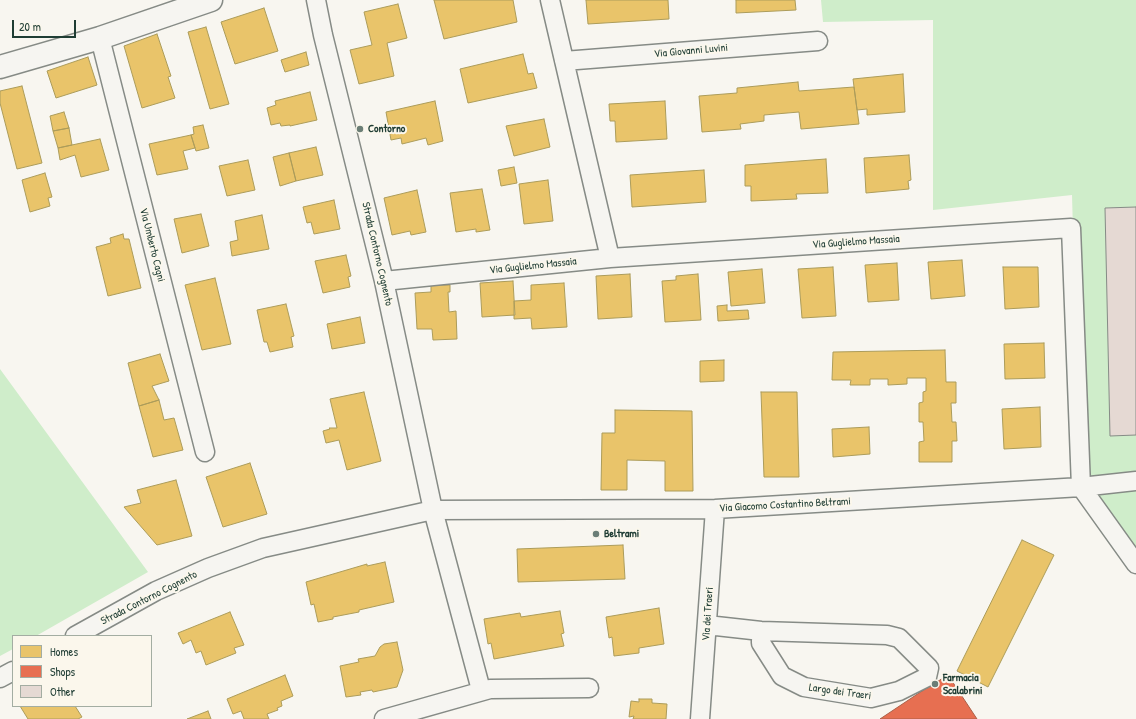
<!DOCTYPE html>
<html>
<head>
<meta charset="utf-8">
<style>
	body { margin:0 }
	#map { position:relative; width:1136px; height:719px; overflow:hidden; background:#f8f6f0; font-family:"Patrick Hand",sans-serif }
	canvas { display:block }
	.legend { position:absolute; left:12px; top:635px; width:140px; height:72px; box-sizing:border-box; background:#fbf7ec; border:1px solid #a3ada2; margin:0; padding:5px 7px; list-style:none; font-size:12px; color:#1f3d34 }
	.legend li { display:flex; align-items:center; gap:8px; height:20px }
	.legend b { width:20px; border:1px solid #a3ada2 }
	.scale { position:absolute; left:12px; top:20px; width:64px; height:18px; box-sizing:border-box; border:2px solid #1f3d34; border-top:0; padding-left:5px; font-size:12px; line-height:14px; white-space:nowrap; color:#1f3d34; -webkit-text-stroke:3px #fbf7ec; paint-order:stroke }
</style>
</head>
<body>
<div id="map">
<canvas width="1136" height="719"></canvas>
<ul class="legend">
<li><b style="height:11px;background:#e9c46a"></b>Homes</li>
<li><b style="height:11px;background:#e76f51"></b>Shops</li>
<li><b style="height:11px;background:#e5d9d3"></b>Other</li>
</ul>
<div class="scale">20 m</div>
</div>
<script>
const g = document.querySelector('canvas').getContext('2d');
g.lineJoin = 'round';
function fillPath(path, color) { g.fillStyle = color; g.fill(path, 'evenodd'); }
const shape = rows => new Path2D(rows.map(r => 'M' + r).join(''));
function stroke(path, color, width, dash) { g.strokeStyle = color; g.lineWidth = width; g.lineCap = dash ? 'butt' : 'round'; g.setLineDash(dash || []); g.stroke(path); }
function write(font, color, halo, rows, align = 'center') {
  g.font = font + ' "Patrick Hand",sans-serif'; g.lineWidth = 4; g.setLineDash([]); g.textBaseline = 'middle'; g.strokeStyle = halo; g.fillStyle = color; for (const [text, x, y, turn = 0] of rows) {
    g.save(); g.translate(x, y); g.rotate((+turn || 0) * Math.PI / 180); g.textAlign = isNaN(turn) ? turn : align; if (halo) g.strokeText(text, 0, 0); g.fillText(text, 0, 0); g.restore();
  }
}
const green = shape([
	[821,0,1136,0,1136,567,1080,485,1072,195,933,210,933,20,823,22],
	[0,369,148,572,36,636,13,636,13,649,0,656]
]);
const homes = shape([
	[434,0,513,0,517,22,444,39,434,0],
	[586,0,668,0,669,19,588,24,586,0],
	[736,0,795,0,796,10,736,13,736,0],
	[398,4,407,38,387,43,394,76,359,84,350,50,372,45,364,12,398,4],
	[264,8,278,51,235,64,221,22,264,8],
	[206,27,229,104,210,109,188,32,206,27],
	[157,34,171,76,168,77,175,98,142,108,124,46,157,34],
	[306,52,309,65,285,72,281,60,306,52],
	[523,54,528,74,533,73,537,88,468,103,460,69,523,54],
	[88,57,97,85,56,98,47,71,88,57],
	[903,74,905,112,867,115,867,109,857,110,853,79,903,74],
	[798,82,799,91,854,87,859,124,801,129,799,112,764,115,764,121,740,124,741,129,702,132,699,96,737,93,737,88,798,82],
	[22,86,42,163,17,169,0,103,0,91,22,86],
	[310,92,317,120,290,126,290,125,281,126,280,123,271,125,267,108,276,105,275,101,310,92],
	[435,101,443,141,428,145,426,138,402,144,401,138,391,140,386,112,435,101],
	[665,101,667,139,616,142,615,121,610,121,609,104,665,101],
	[64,112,69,128,53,131,50,116,64,112],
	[544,119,550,147,514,156,506,126,544,119],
	[203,125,209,148,196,151,191,135,194,134,193,127,203,125],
	[69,128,72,145,58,148,53,131,69,128],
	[191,135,195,148,183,151,188,169,157,175,149,144,191,135],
	[100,139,109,170,81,177,75,155,60,160,58,148,100,139],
	[316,147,323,175,296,181,289,153,316,147],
	[289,153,296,181,280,186,273,157,289,153],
	[909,155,911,180,908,181,909,189,866,193,864,158,909,155],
	[826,159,828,193,796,194,797,199,751,201,751,186,745,186,745,165,826,159],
	[248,160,255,190,227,196,219,166,248,160],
	[514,167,517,183,501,186,498,170,514,167],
	[704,170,706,202,632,207,630,175,704,170],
	[45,173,52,197,48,198,50,206,30,212,22,180,45,173],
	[548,180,553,221,524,224,519,184,548,180],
	[482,189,490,230,476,232,476,229,456,232,450,193,482,189],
	[417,190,426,232,411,235,410,231,392,235,384,198,417,190],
	[334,200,340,229,314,234,311,222,307,223,303,207,334,200],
	[201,214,209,246,182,253,174,219,201,214],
	[262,215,269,249,232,256,230,242,238,240,235,221,262,215],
	[123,234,124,239,129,239,141,288,108,296,96,247,111,243,110,238,123,234],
	[346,255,351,276,348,277,350,287,323,293,315,261,346,255],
	[962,260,965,296,931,299,928,262,962,260],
	[897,263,899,300,868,302,865,265,897,263],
	[833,267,836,316,802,318,798,269,833,267],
	[1003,267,1038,267,1039,307,1005,309,1003,267],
	[762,269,765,303,731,306,728,272,762,269],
	[630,274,632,317,598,319,596,276,630,274],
	[698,274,701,320,665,322,662,281,676,280,676,276,698,274],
	[215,278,231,344,202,350,185,285,215,278],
	[513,281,515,315,482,317,480,283,513,281],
	[564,283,567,327,532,329,531,318,514,319,514,301,531,300,531,285,564,283],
	[431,285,450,285,450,292,448,292,449,312,456,311,457,339,433,340,432,329,417,329,415,293,431,292,431,285],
	[286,304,294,336,291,337,293,347,270,352,267,342,264,342,257,310,286,304],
	[727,305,727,311,748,310,749,319,718,321,717,306,727,305],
	[360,317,365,343,332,349,327,324,360,317],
	[1044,343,1045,378,1005,379,1004,344,1044,343],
	[945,350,946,382,956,382,956,403,951,403,952,422,956,422,957,441,952,441,952,462,919,462,919,442,924,441,923,422,919,422,919,403,923,402,923,392,926,391,926,378,907,378,907,384,888,385,888,379,870,379,870,385,850,385,851,380,832,380,833,352,945,350],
	[160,354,169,381,152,386,159,400,139,406,128,363,160,354],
	[724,360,724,381,700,382,700,361,724,360],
	[364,392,381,461,347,470,339,440,326,443,323,431,330,429,329,428,337,428,330,399,364,392],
	[761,392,797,392,799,477,764,477,761,392],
	[159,400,164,420,174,418,183,450,153,457,139,406,159,400],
	[1040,407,1041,447,1004,449,1002,409,1040,407],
	[615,410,692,411,693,491,665,491,665,461,627,460,627,490,601,490,602,433,615,433,615,410],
	[869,427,870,454,833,457,832,429,869,427],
	[250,463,267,514,223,527,206,477,250,463],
	[176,480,192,536,157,545,124,507,141,503,137,490,176,480],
	[1022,540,1054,555,988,687,957,671,1022,540],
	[623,545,625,579,518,582,517,549,623,545],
	[385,562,394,602,359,610,359,612,333,617,333,619,318,622,314,604,311,605,306,582,367,564,367,566,385,562],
	[659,608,664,644,639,648,639,653,614,656,612,637,609,638,606,617,659,608],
	[560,611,564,633,561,634,564,646,494,659,491,643,488,644,484,619,520,613,521,617,560,611],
	[230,612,244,645,234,648,236,653,206,665,201,651,196,653,191,640,183,644,178,633,230,612],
	[397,642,403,670,397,687,373,692,372,690,360,692,361,695,346,697,340,666,359,662,358,659,375,656,380,647,384,644,397,642],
	[285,675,293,696,281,701,282,706,277,708,278,710,267,714,269,719,244,719,241,711,233,714,227,699,285,675],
	[639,699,652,699,652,703,667,704,666,719,633,719,634,716,629,717,631,701,639,702,639,699],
	[20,706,75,706,82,717,78,719,28,719,20,706],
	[208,711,211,719,187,719,208,711]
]);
const shops = shape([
	[948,675,977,719,880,719,919,693,948,675]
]);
const building = shape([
	[1136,207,1136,435,1110,436,1105,208,1136,207]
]);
const street = shape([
	[316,0,323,35,384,281,433,510,481,690],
	[550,0,610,258],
	[100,38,205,452],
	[564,61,818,41],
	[384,281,610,258,1071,228,1081,487],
	[1081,487,1136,564],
	[707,625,761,631,887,635,899,638,929,668,927,677,899,691,871,698,804,687,782,676,761,643,761,631],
	[75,636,156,591,208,568,263,548,433,510,715,509,1081,487,1136,481],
	[0,678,13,671],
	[384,719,490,689,589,688],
	[700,719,715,509]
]);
const secondary = shape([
	[0,67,100,38,211,0]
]);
const markers = [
	[360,129,4,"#6b7e76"],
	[596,534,4,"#6b7e76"],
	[935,684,4,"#6b7e76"]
];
const streetNames = [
	["Via Giovanni Luvini",691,51,-5],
	["Via Guglielmo Massaia",856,242,-4],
	["Via Umberto Cagni",152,245,76],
	["Strada Contorno Cognento",377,254,77],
	["Via Guglielmo Massaia",533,266,-6],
	["Via Giacomo Costantino Beltrami",785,505,-3],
	["Strada Contorno Cognento",149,598,-27],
	["Via dei Traeri",708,614,-86],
	["Largo dei Traeri",840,692,8]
];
const poiNames = [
	["Contorno",368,129],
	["Beltrami",604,534],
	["Farmacia",943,678],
	["Scalabrini",943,691]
];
fillPath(green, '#cfedca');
fillPath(homes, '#e9c46a');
stroke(homes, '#ac9c5a', 1);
fillPath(shops, '#e76f51');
stroke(shops, '#ab6048', 1);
fillPath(building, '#e5d9d3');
stroke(building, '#868b86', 1);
stroke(street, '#868b86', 21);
stroke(secondary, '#868b86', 25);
stroke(street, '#f6f5f1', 18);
stroke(secondary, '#f6f5f1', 22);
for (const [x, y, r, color] of markers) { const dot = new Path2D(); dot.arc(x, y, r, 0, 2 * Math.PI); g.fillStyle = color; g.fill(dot); stroke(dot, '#fbf7ec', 1.5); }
write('11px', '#1f3d34', '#fbf7ec', streetNames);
write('bold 11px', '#1f3d34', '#fbf7ec', poiNames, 'left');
</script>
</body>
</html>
